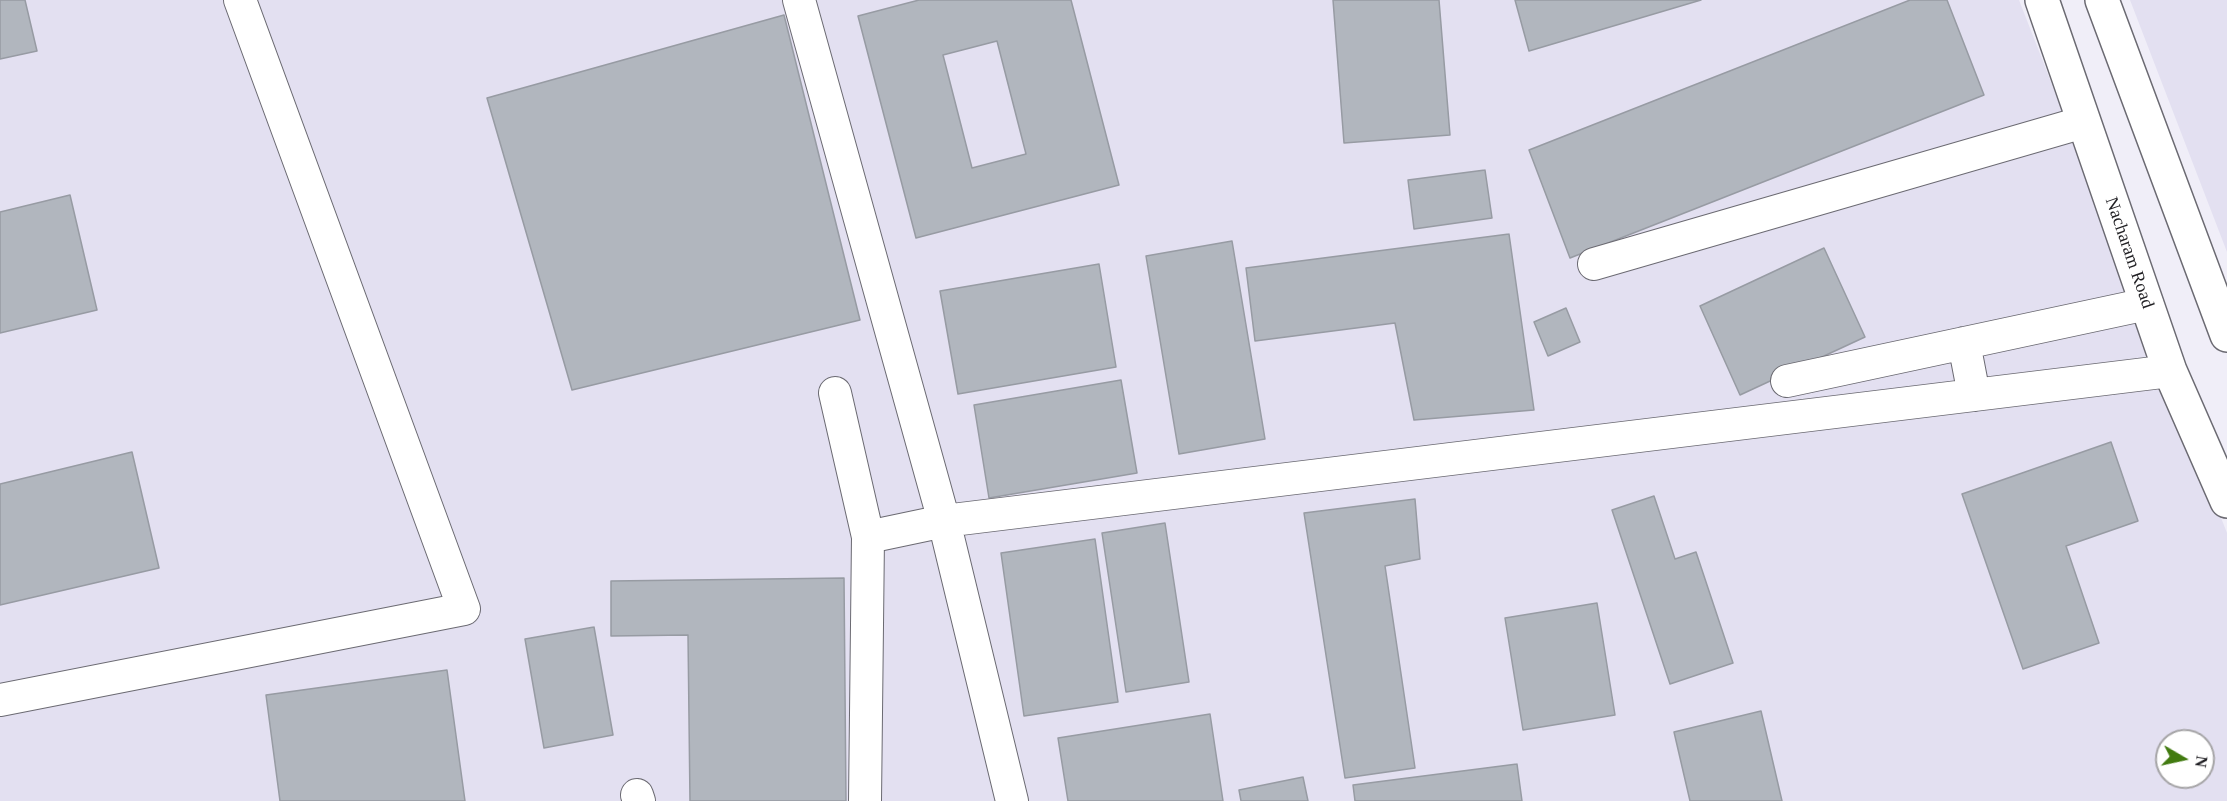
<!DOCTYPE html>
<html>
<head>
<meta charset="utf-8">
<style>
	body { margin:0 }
	#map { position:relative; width:2227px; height:801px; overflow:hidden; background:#f0eef8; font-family:Georgia,serif }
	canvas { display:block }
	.north { position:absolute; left:2155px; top:729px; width:60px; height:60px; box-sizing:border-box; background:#fff; border:2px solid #a6a5a7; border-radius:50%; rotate:99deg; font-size:16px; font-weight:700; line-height:24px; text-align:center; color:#201f23 }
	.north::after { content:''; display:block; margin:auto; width:21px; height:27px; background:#427b10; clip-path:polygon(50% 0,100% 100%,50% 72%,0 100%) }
</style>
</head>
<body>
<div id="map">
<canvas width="2227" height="801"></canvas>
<div class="north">N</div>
</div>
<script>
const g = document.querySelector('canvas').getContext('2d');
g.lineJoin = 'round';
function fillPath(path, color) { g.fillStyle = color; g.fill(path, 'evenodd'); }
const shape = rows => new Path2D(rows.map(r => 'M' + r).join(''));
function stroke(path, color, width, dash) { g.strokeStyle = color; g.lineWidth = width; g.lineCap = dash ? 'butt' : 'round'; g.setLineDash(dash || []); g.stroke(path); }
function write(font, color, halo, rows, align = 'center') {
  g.font = font + ' Georgia,serif'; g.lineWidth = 5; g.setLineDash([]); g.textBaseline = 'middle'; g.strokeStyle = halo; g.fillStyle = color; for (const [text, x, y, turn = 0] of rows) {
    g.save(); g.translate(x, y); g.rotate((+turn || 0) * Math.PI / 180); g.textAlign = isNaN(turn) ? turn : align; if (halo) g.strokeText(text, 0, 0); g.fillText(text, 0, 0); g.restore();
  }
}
const built = shape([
	[0,0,2019,0,2227,533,2227,801,0,801],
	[2167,741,2203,741,2203,777,2167,777],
	[2130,0,2227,0,2227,252]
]);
const building = shape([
	[0,0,25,0,37,51,0,59,0,0],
	[919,0,1071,0,1119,185,916,238,858,16,919,0],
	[997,41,1026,154,972,168,943,55,997,41],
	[1333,0,1439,0,1450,135,1344,143,1333,0],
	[1515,0,1701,0,1529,51,1515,0],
	[1910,0,1947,0,1984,95,1570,258,1529,150,1910,0],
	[784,15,860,320,572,390,487,98,784,15],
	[1485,170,1492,218,1414,229,1408,180,1485,170],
	[70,195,97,310,0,333,0,212,70,195],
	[1509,234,1534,410,1414,420,1395,323,1255,341,1246,268,1509,234],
	[1232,241,1265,439,1179,454,1146,256,1232,241],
	[1824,248,1865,337,1740,395,1700,306,1824,248],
	[1099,264,1116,367,958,394,940,291,1099,264],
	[1566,308,1580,342,1548,356,1534,322,1566,308],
	[1121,380,1137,473,989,498,974,405,1121,380],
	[2111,442,2138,521,2066,546,2099,643,2023,669,1962,494,2111,442],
	[132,452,159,568,0,605,0,484,132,452],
	[1654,496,1675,559,1696,552,1733,663,1670,684,1612,510,1654,496],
	[1415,499,1420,559,1385,566,1415,768,1345,778,1304,513,1415,499],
	[1165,523,1189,682,1126,692,1102,533,1165,523],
	[1095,539,1118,702,1024,716,1001,553,1095,539],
	[844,578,846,801,690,801,688,635,611,636,611,581,844,578],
	[1597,603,1615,715,1523,730,1505,618,1597,603],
	[594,627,613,735,544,748,525,639,594,627],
	[447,670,465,801,280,801,266,695,447,670],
	[1761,711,1782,801,1690,801,1674,732,1761,711],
	[1210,714,1223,801,1068,801,1058,738,1210,714],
	[1517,764,1522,801,1355,801,1353,785,1517,764],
	[1303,777,1308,801,1241,801,1239,790,1303,777]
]);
const minor = shape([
	[799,0,944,521,1012,801],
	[1594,264,2084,122],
	[1964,343,1974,395],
	[1787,381,2147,304],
	[835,393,868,537],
	[0,700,464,609,240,0],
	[637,795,639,801],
	[865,801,868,537,944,521,2170,371]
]);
const major = shape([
	[2042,0,2170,371,2227,501],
	[2102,0,2227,335]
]);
const streetNames = [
	["Nacharam Road",2129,253,71]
];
fillPath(built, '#e3e0f1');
fillPath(building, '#b1b6be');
stroke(building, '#979ba3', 1.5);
stroke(minor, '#6b6a72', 34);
stroke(major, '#6b6a72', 36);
stroke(minor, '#fff', 32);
stroke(major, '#fff', 33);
write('18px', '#201f23', '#fff', streetNames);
</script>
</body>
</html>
